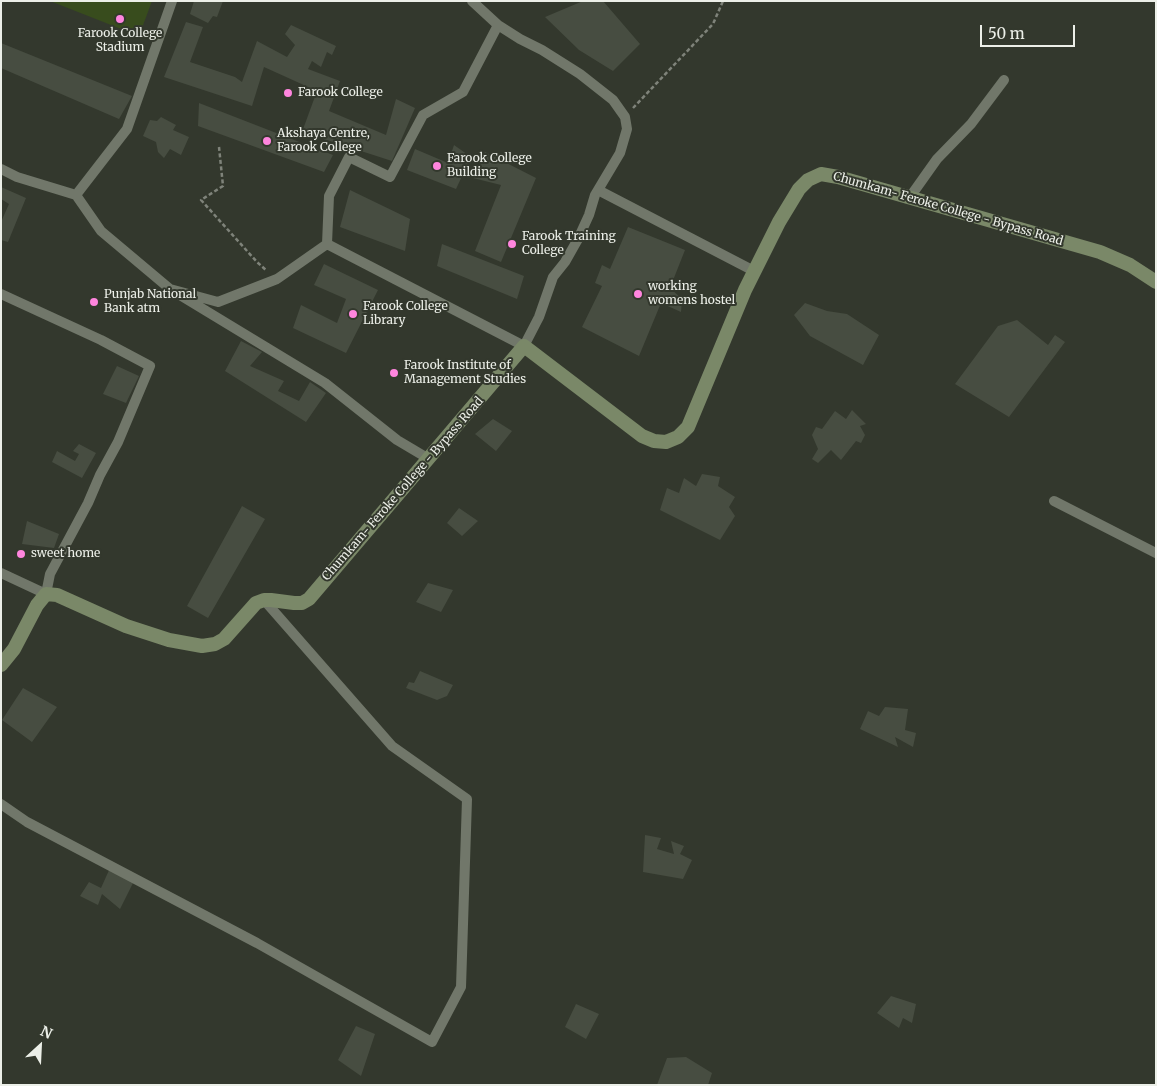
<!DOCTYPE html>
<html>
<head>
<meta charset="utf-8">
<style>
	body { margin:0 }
	#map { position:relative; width:1157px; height:1086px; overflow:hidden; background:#33382d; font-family:Merriweather,serif }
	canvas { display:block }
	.frame { position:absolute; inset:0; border:2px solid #ecefe8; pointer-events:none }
	.north { position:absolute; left:15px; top:1021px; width:50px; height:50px; -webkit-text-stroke:4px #33382d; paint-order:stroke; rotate:25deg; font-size:14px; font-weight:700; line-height:20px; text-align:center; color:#ecefe8 }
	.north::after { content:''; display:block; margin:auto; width:18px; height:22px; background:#ecefe8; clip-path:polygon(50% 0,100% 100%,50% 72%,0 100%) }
	.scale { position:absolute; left:980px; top:25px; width:95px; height:22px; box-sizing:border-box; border:2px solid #ecefe8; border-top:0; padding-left:6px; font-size:15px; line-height:18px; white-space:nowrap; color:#ecefe8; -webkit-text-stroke:4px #33382d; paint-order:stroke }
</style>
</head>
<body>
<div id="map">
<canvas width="1157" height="1086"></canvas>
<div class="frame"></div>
<div class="north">N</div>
<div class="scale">50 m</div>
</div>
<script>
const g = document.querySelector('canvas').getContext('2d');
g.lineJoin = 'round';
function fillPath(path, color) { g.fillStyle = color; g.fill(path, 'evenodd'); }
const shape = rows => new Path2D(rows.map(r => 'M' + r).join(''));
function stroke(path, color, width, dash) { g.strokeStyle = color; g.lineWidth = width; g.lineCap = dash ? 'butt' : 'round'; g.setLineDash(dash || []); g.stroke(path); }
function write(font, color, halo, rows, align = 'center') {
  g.font = font + ' Merriweather,serif'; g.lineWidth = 4; g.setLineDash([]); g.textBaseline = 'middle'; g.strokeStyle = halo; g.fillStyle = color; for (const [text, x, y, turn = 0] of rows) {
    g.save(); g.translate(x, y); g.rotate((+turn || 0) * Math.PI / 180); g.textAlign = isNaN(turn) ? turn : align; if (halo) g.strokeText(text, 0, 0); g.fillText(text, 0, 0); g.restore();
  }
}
const green = shape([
	[50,1,152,1,139,36]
]);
const building = shape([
	[194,1,223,1,217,17,213,16,208,23,190,14],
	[583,1,603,1,640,44,613,71,579,50,545,17],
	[186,22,203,27,190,62,235,77,242,82,257,41,287,57,295,45,285,34,291,25,336,46,332,55,327,52,321,67,312,61,308,69,340,81,329,111,386,135,396,99,415,108,392,161,302,132,317,91,264,67,252,106,164,77],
	[1,43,132,96,119,119,1,68],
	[199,103,333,155,324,172,198,126],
	[161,117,176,125,173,130,189,137,181,155,170,149,164,158,158,152,156,142,143,136,150,120,157,121],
	[454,145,471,157,456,189,407,170,415,149,448,163],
	[485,152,536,178,501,262,475,251,501,185,473,178],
	[1,187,26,198,8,242,1,240,1,222,9,204,1,199],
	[350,190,410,219,405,251,340,227],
	[628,227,685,250,670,288,682,299,681,312,661,303,639,356,582,327,602,286,595,283,602,265,610,269],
	[442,244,524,276,517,299,437,266],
	[324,264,378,290,346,353,293,328,301,305,337,323,346,299,314,285],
	[805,303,827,311,847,314,879,335,863,365,810,336,794,315],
	[1017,320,1048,345,1055,335,1065,342,1009,417,955,384,998,326],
	[241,341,262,352,250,366,284,381,278,391,299,401,310,382,326,393,306,422,225,371],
	[117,366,139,376,126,403,103,394],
	[852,410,866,424,860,426,865,435,861,443,856,441,841,460,831,450,818,463,812,459,818,449,812,435,816,427,822,429,835,411,846,419],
	[493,419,512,431,496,451,475,434],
	[79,444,96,453,82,478,52,462,57,451,75,461,79,454,73,451],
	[702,474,720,477,718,486,735,497,729,507,735,516,720,540,660,510,667,488,679,493,684,478,696,486],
	[242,506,265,519,208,618,187,606],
	[459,508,478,521,462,536,447,523],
	[27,521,59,534,54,548,22,544],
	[428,583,453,590,441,612,416,602],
	[420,671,453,685,447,696,437,700,406,688,409,682,414,683],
	[23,688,57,707,32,742,2,720],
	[885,707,908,709,905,730,916,733,913,747,895,737,898,747,860,729,868,711,879,716],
	[645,835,661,838,657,849,674,854,671,841,684,846,680,854,692,860,683,879,643,872],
	[110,868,135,879,120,909,102,894,98,905,80,896,89,882,101,888],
	[891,996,916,1004,912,1023,903,1018,899,1028,877,1013],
	[576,1004,599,1014,586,1039,565,1027],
	[356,1026,375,1034,361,1076,338,1060],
	[686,1057,712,1073,708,1085,657,1085,667,1058]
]);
const path = shape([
	[633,108,713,24,723,1],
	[219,147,223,186,201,200,257,262,267,271]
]);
const street = shape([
	[1,169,17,177,76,195,101,231,170,289,325,383,397,440,429,459],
	[598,190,754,271],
	[76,195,127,129,172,1],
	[910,197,937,159,971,124,1004,80],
	[327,244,329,196,349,157,390,177,423,115,463,92,498,25],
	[170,289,218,302,277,279,327,244,524,346,539,317,553,277,565,262,578,239,589,215,595,195,620,153,627,129,625,117,613,100,580,74,542,50,520,39,498,25,472,1],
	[1,294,101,340,150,366,118,442,100,475,88,503,50,574,46,594,1,573],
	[1054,501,1156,553],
	[1,804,27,822,257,943,432,1042,461,987,467,799,392,746,264,600]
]);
const secondary = shape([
	[1,665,14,649,37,605,46,594,57,595,126,626,169,640,202,646,215,644,224,639,256,603,264,600,271,600,294,603,302,603,309,599,524,346,642,436,654,441,666,442,678,437,688,427,745,290,779,222,799,189,808,180,821,174,838,177,1100,252,1130,265,1156,282]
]);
const markers = [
	[120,19,5,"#ff85de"],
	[288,93,5,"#ff85de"],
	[267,141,5,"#ff85de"],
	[437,166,5,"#ff85de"],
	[512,244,5,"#ff85de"],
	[638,294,5,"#ff85de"],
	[94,302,5,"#ff85de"],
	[353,314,5,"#ff85de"],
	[394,373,5,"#ff85de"],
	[21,554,5,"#ff85de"]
];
const poiNames = [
	["Farook College",120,34,"center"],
	["Stadium",120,48,"center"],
	["Farook College",298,93],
	["Akshaya Centre,",277,134],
	["Farook College",277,148],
	["Farook College",447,159],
	["Building",447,173],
	["Farook Training",522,237],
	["College",522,251],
	["working",648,287],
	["womens hostel",648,301],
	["Punjab National",104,295],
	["Bank atm",104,309],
	["Farook College",363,307],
	["Library",363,321],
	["Farook Institute of",404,366],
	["Management Studies",404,380],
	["sweet home",31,554]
];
const streetNames = [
	["Chumkam- Feroke College - Bypass Road",948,209,16],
	["Chumkam- Feroke College - Bypass Road",403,489,-49]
];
fillPath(green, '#384c1d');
fillPath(building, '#474d41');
stroke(path, '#7f837a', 2.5, [4, 2.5]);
stroke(street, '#71776a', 10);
stroke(secondary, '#7a8868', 14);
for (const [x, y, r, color] of markers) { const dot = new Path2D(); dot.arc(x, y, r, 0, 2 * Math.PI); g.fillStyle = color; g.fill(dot); stroke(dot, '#33382d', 2); }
write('12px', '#ecefe8', '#33382d', poiNames, 'left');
write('12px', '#ecefe8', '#33382d', streetNames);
</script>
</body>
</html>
